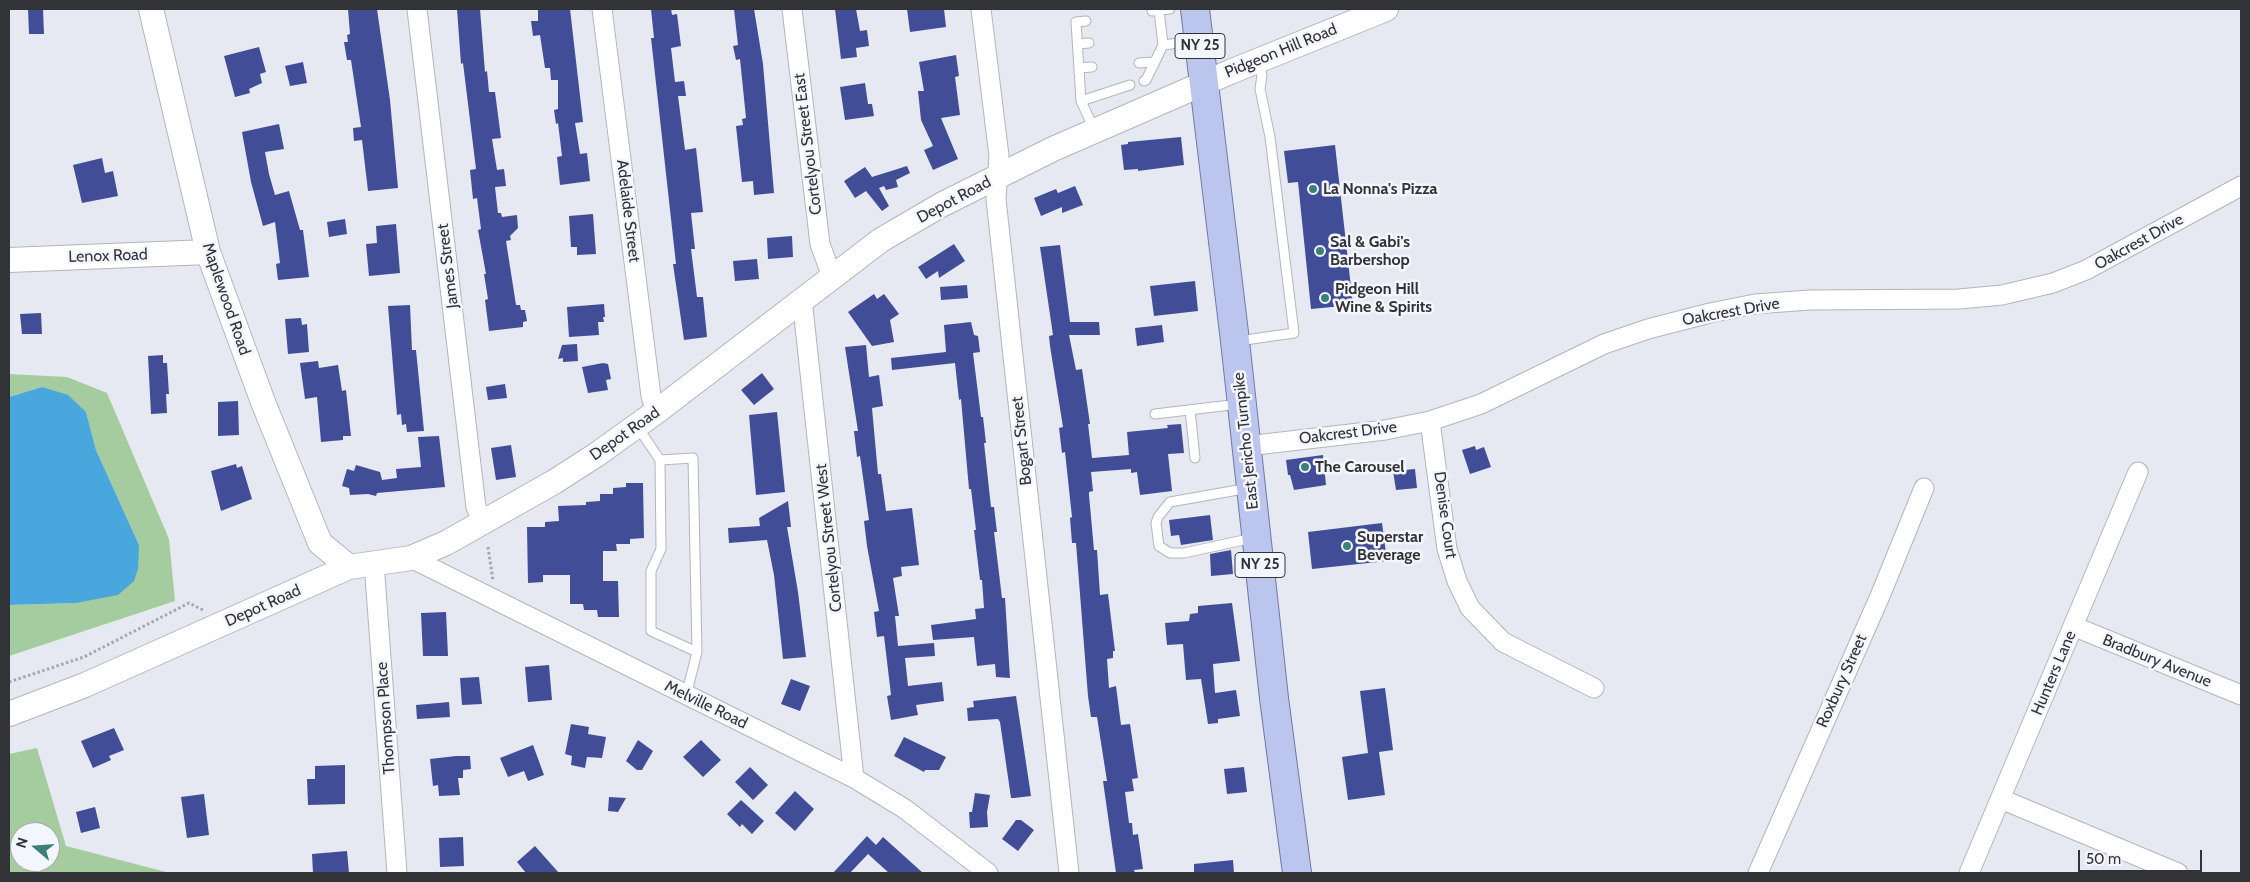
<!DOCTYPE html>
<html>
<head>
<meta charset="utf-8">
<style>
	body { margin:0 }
	#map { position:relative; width:2250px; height:882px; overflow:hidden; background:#e7e9f2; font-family:Cabin,sans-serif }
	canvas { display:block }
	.frame { position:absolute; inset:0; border:10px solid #323337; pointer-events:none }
	.north { position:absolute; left:10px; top:822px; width:50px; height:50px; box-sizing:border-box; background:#f4f6fe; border:1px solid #a6a8ae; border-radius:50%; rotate:288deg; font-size:14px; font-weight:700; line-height:20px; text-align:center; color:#323337 }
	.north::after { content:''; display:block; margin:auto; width:18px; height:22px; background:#3b8179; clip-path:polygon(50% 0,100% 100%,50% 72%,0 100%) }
	.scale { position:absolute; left:2078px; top:850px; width:124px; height:22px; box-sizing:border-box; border:2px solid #323337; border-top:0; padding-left:6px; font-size:15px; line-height:18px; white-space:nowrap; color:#323337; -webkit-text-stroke:4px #f4f6fe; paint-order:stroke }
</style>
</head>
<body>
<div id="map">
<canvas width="2250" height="882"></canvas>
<div class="frame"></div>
<div class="north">N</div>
<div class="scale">50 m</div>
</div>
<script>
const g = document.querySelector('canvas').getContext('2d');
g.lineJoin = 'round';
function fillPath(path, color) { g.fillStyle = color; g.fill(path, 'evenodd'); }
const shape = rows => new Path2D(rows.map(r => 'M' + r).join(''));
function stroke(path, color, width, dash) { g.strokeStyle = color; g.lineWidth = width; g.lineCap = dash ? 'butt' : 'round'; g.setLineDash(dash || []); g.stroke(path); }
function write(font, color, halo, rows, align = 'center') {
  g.font = font + ' Cabin,sans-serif'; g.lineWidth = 5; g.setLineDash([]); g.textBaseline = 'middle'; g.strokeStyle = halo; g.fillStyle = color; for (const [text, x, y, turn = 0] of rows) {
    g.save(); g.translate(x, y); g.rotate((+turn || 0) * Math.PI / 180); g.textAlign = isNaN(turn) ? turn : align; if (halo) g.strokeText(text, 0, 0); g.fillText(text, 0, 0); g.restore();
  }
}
const green = shape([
	[9,374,67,377,107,393,169,539,175,601,9,656,9,605,76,603,139,545,96,450,86,412,42,387,9,397],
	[37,748,66,846,170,873,9,873,9,754],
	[20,832,50,832,50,862,20,862]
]);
const water = shape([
	[42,387,68,395,86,412,96,450,139,545,138,569,134,581,118,595,76,603,9,605,9,397]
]);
const building = shape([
	[28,9,43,9,44,34,29,34],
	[348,9,377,9,390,100,398,188,368,191,362,140,354,141,353,128,361,127,351,60,347,60,344,42,348,42,347,35,350,34],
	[457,9,480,9,485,72,487,71,489,92,495,92,501,138,492,139,497,170,504,169,506,186,495,187,498,213,501,213,502,217,517,215,518,228,510,236,511,240,506,241,516,305,520,305,521,310,525,310,527,321,523,322,523,327,489,331,485,300,488,299,484,274,486,274,478,230,481,229,477,198,473,199,470,170,476,169,463,63,461,64],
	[538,9,570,9,583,122,575,123,580,154,587,153,590,181,560,185,557,157,562,156,558,123,556,124,554,110,558,109,558,80,551,80,550,68,545,68,540,35,533,36,531,21,538,21],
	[651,9,671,9,672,15,677,14,681,46,671,48,675,82,684,81,686,96,678,96,685,150,696,148,703,212,691,213,695,249,691,249,697,297,703,297,707,337,684,340,673,264,676,264,651,38,654,38],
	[734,9,754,9,763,64,774,193,754,195,753,181,742,182,736,126,743,125,742,119,746,118,740,59,736,60,733,46,738,45],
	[835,9,856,9,860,31,867,30,869,46,856,48,857,57,841,59],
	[907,9,944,9,946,27,910,32],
	[259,47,266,72,260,74,262,83,249,89,250,93,235,97,224,56],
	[956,55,959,76,955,77,960,115,941,118,958,159,933,170,924,150,933,146,921,120,918,91,924,91,919,62],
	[303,62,307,83,290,86,285,66],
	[865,83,868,104,872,104,874,116,845,120,840,87],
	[279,124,284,149,265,152,269,174,275,195,289,191,300,230,303,230,309,277,278,280,276,264,280,263,275,222,263,226,251,182,242,132],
	[1181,137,1184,165,1138,171,1138,169,1124,170,1121,145,1128,144,1128,142],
	[1335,145,1353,305,1311,309,1298,182,1288,183,1284,151],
	[102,158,105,173,113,171,118,196,82,203,73,165],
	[907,166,910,173,896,180,898,187,886,190,884,186,879,188,889,206,882,211,866,191,855,198,844,181,865,167,872,177],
	[1075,186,1083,205,1062,213,1062,207,1041,216,1034,198,1056,189,1058,193],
	[593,214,596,254,577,255,577,247,571,247,569,216],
	[345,219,347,234,329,237,327,222],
	[396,224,400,273,369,276,366,244,377,243,376,226],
	[792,236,793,257,768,259,767,238],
	[954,244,965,261,939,278,938,271,926,279,918,267],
	[1060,245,1070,322,1099,322,1100,335,1069,335,1076,370,1082,369,1090,424,1088,424,1092,458,1129,455,1127,432,1168,428,1167,425,1181,424,1184,453,1168,454,1172,491,1140,495,1137,472,1131,473,1131,469,1091,472,1093,491,1089,492,1089,495,1094,550,1097,550,1100,595,1108,594,1115,651,1113,651,1113,658,1107,659,1109,688,1116,686,1121,725,1130,724,1138,778,1132,779,1134,791,1125,792,1129,823,1132,823,1133,835,1138,834,1143,869,1134,870,1135,873,1116,873,1103,781,1107,781,1097,717,1091,717,1088,696,1076,543,1072,543,1070,518,1072,517,1065,452,1062,453,1059,428,1063,427,1050,346,1049,336,1053,335,1040,247],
	[757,259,759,279,735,281,733,261],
	[1195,281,1198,311,1154,316,1150,286],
	[967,285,968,298,941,300,940,287],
	[874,294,877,299,884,294,899,314,890,320,894,342,872,346,848,312],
	[604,304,605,317,603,317,604,322,598,322,599,335,569,337,567,307],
	[410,305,412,350,416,350,424,431,407,432,406,424,402,425,401,414,397,415,388,306],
	[41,313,42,334,22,334,20,314],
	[301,318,302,325,307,324,309,352,288,354,285,319],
	[971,322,974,335,978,336,980,352,973,353,981,417,983,417,986,443,984,443,991,507,994,507,997,532,994,532,1002,598,1005,598,1010,678,996,677,995,664,977,666,974,637,933,640,931,625,976,619,975,609,984,608,982,580,980,580,974,530,976,530,971,489,969,489,961,399,959,400,955,363,892,370,891,358,946,352,944,325],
	[1162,325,1164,342,1137,346,1135,328],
	[577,344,578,361,563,362,563,358,558,359,562,345],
	[866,345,869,377,879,375,883,406,872,408,878,474,881,474,886,511,912,508,919,565,901,567,902,576,893,578,899,616,895,616,898,646,934,643,935,656,905,658,908,686,942,682,944,701,916,705,918,715,891,720,887,696,891,695,884,636,877,637,874,612,879,611,867,546,864,521,869,520,860,456,857,457,854,431,858,431,845,347],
	[163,355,163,363,167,363,169,394,166,394,167,413,151,414,148,356],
	[318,361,319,368,338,365,342,391,346,390,351,436,343,436,343,440,321,442,317,397,305,399,300,363],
	[603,363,608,364,611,379,606,380,608,390,588,393,582,367],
	[762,373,774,389,754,405,741,390],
	[505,384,507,398,488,400,486,387],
	[238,401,239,435,218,436,218,402],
	[777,412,785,492,756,495,749,415],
	[439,436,445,487,377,493,376,496,368,494,350,495,349,488,342,486,347,469,354,471,356,465,380,472,382,480,397,478,396,469,421,467,418,437],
	[511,445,516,477,496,480,491,448],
	[1475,446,1476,450,1484,447,1491,467,1470,474,1462,450],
	[1323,455,1326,485,1294,490,1290,475,1288,475,1286,460],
	[236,464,237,468,242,466,252,499,221,511,211,471],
	[1415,469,1417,488,1396,490,1393,471],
	[626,483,643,483,644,538,630,539,630,544,616,544,617,551,603,551,603,581,618,581,619,617,598,617,597,610,584,610,583,604,570,604,570,575,543,575,543,582,528,583,527,527,545,527,545,522,559,521,558,506,586,505,586,502,600,501,600,494,613,494,613,488,626,487],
	[788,501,791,527,787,527,798,592,806,657,783,659,774,575,767,540,729,543,728,528,760,526,759,518],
	[1210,515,1213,540,1181,545,1179,535,1171,536,1169,520],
	[1382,523,1387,561,1312,569,1308,532],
	[1231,550,1233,574,1211,576,1210,554],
	[1232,603,1240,661,1213,664,1215,693,1236,690,1240,716,1218,719,1218,723,1208,724,1201,679,1186,680,1183,644,1167,645,1165,623,1189,621,1190,614,1198,613,1198,606],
	[446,612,448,656,423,656,421,613],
	[549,665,552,700,528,702,525,667],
	[479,677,482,704,462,705,460,678],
	[791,679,810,686,800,711,781,704],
	[1385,688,1393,750,1379,752,1385,795,1348,800,1342,757,1368,753,1360,691],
	[1016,696,1031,796,1014,798,1011,798,1000,722,998,719,968,721,967,708,974,707,973,701],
	[449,702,450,717,417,719,416,705],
	[571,724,589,727,588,734,606,737,602,758,587,757,585,768,571,765,572,756,565,754],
	[114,728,124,750,109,756,111,760,93,768,81,741],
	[904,737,946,757,939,770,925,770,924,772,894,756],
	[638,740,653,751,642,770,637,770,626,761],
	[701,740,721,760,703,777,683,757],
	[533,745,544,775,528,781,524,771,508,777,500,758],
	[456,756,470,756,471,769,463,770,463,778,458,778,460,795,439,796,438,785,433,786,430,759],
	[345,765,345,804,308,805,307,779,315,779,315,766],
	[750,767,768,785,753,800,735,782],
	[1244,767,1247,792,1227,794,1224,769],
	[795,791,814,809,795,831,775,813],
	[975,793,990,795,987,812,988,827,970,828,969,812,972,812],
	[204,794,209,835,187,838,181,797],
	[609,797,626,798,618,812,608,811],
	[741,800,764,821,752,834,742,824,740,827,727,814],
	[95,807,100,828,81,833,76,812],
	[1016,820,1021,820,1034,830,1018,851,1002,839],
	[867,836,876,845,883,837,923,873,889,873,868,854,850,873,833,873],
	[463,837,464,866,440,867,439,838],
	[535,846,559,873,526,873,517,862],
	[347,851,349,873,313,873,312,854],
	[1233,860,1234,873,1194,873,1194,864]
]);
const path = shape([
	[488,547,493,581],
	[9,682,84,657,189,603,205,611]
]);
const service = shape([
	[1152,11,1170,9],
	[1086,21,1076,22,1081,101,1095,131],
	[1078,44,1089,43],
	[1163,45,1195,41],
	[1139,63,1155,62],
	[1079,68,1092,67],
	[1144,81,1146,80,1163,45,1159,10],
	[1081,101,1130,85],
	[1238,341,1294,333,1270,137,1260,89,1262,75,1258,62],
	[1190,410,1195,458],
	[1155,414,1239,404],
	[637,426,660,460,661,549,651,571,651,631,697,652,686,696],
	[660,460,693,458,697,652],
	[1249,488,1170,502,1158,517,1156,523,1159,546,1170,553,1184,553,1253,538]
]);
const minor = shape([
	[417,9,476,507,483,522],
	[602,9,651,396,656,412],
	[792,9,820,244,832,277],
	[981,9,999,156,996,199,1069,873],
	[802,299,854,778],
	[1430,421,1447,549,1457,581,1470,608,1503,642,1594,688],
	[1247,446,1385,430,1430,421,1481,404,1604,344,1648,329,1710,313,1755,304,1810,300,1959,299,2002,295,2053,283,2086,270,2241,186],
	[411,558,854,778,905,809,988,873],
	[374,563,397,873],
	[2073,626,2241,695],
	[2001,799,2178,873],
	[1758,873,1880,596,1924,488],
	[1969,873,2138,472]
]);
const tertiary = shape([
	[151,9,208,252,263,402,320,543,349,567],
	[9,260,208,252],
	[9,714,85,685,349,567,411,558,446,543,554,482,596,455,656,412,881,240,941,205,1053,149,1230,72,1386,9]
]);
const primary = shape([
	[1195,9,1235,341,1274,698,1297,873]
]);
const markers = [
	[1313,189,5,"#3b8179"],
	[1320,251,5,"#3b8179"],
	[1325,298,5,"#3b8179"],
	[1305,467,5,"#3b8179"],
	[1347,546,5,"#3b8179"]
];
const shields = [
	[1200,46,50],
	[1260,565,50]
];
const shieldNames = [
	["NY 25",1200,46],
	["NY 25",1260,565]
];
const streetNames = [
	["Pidgeon Hill Road",1281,51,-22],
	["Cortelyou Street East",808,144,-97],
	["Depot Road",954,200,-28],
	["Adelaide Street",628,211,83],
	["Oakcrest Drive",2139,242,-29],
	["Lenox Road",108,256,-2],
	["James Street",448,266,-97],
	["Maplewood Road",226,299,71],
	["Oakcrest Drive",1731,312,-10],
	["Oakcrest Drive",1348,433,-7],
	["Depot Road",625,434,-35],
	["Bogart Street",1022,441,-96],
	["East Jericho Turnpike",1246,441,-96],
	["Denise Court",1445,515,82],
	["Cortelyou Street West",829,538,-96],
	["Depot Road",263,606,-24],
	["Bradbury Avenue",2157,661,22],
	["Hunters Lane",2054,673,-67],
	["Roxbury Street",1842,681,-66],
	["Melville Road",706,705,26],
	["Thompson Place",386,718,-94]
];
const poiNames = [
	["La Nonna's Pizza",1323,189],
	["Sal & Gabi's",1330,242],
	["Barbershop",1330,260],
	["Pidgeon Hill",1335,289],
	["Wine & Spirits",1335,307],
	["The Carousel",1315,467],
	["Superstar",1357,537],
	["Beverage",1357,555]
];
fillPath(green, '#a5cc9e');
fillPath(water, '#4aa7de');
fillPath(building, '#414d96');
stroke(service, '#b3b5be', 11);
stroke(minor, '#b3b5be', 21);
stroke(tertiary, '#b3b5be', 26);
stroke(primary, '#6e79a7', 30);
stroke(path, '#a5a7ae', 3, [2.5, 2.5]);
stroke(service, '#fff', 9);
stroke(minor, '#fff', 19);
stroke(tertiary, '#fff', 24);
stroke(primary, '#bbc5ee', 28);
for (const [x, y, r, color] of markers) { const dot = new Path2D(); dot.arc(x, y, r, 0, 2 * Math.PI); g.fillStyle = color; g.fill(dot); stroke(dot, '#f4f6fe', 2); }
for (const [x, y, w] of shields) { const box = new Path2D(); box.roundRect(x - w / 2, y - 12.5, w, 25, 4); g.fillStyle = '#f4f6fe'; g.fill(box); stroke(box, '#323337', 1); }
write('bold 15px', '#323337', null, shieldNames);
write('16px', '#323337', '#f4f6fe', streetNames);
write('bold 16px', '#323337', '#f4f6fe', poiNames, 'left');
</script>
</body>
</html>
